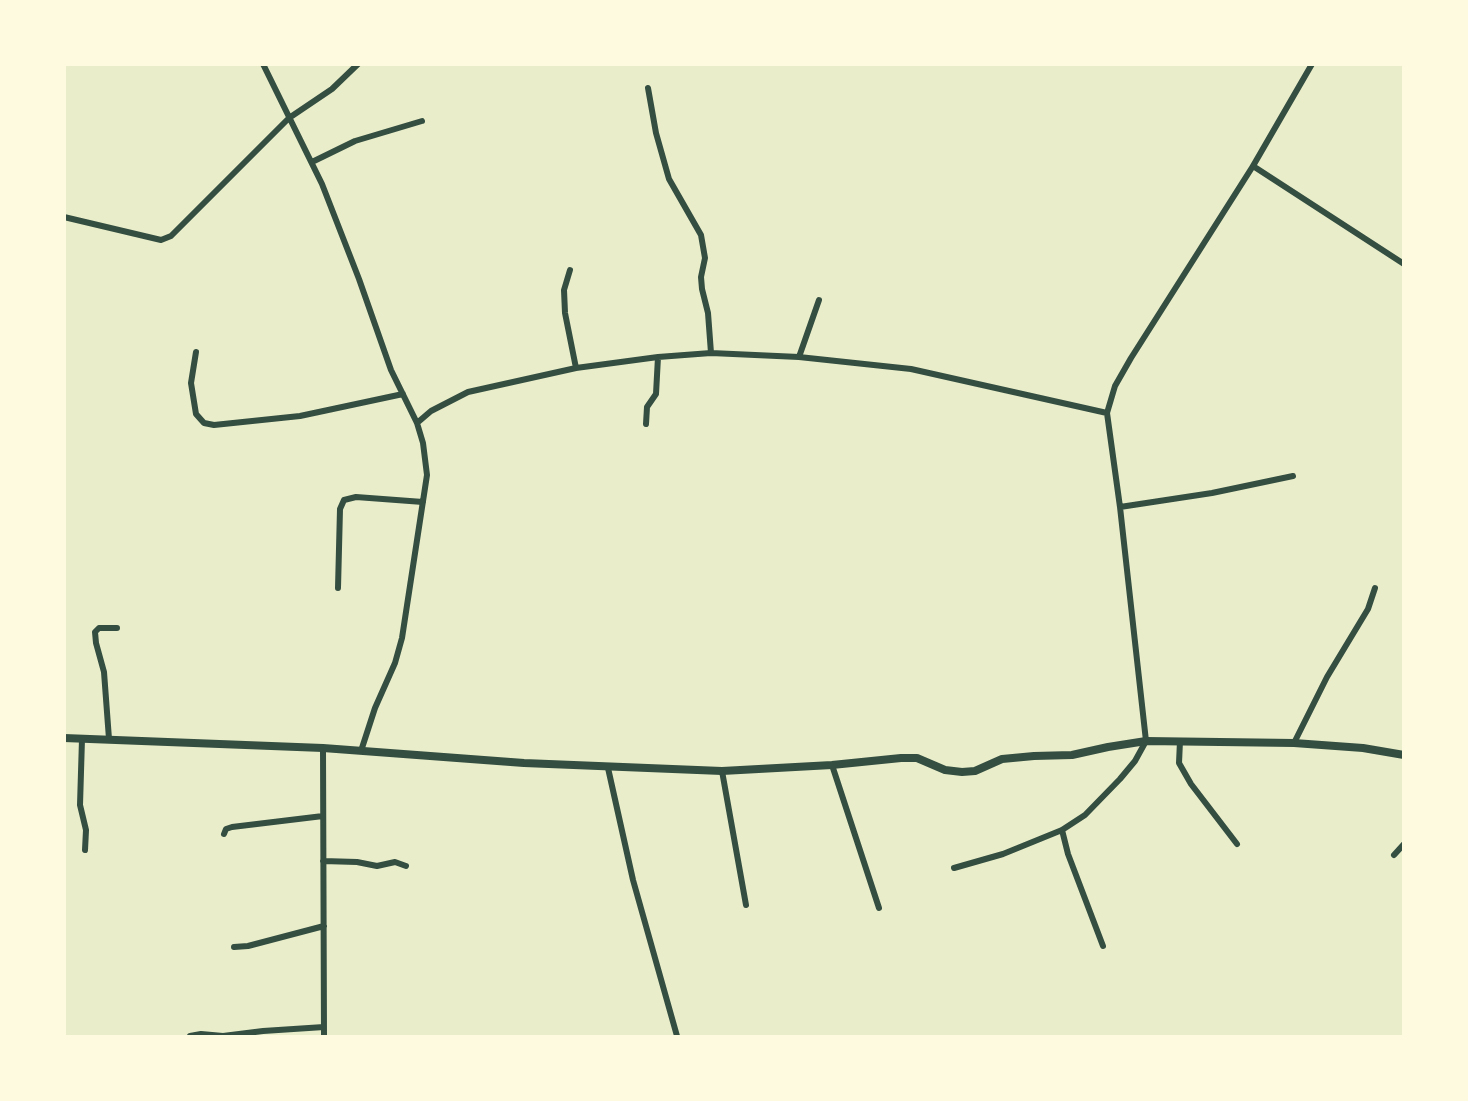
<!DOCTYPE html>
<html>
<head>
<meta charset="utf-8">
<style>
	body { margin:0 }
	#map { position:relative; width:1468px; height:1101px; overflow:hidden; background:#e9edc9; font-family:Lato,sans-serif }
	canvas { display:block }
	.frame { position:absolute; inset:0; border:66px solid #fefae0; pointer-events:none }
</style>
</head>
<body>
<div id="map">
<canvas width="1468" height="1101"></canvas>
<div class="frame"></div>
</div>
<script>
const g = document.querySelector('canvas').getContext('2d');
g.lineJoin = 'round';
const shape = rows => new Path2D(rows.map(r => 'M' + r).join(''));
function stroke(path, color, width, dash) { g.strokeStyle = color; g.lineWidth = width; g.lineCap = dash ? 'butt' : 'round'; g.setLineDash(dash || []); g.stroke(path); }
const minor = shape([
	[263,64,322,184,359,279,391,370,417,423,423,443,427,475,402,638,395,663,375,708,361,751],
	[648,88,656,133,669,179,701,235,705,258,701,277,702,289,708,313,711,353],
	[312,162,355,141,422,121],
	[1253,166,1404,264],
	[64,217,161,240,171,236,289,118,332,89,358,64],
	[570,270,564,290,565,313,576,368],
	[196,352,191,383,196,414,204,423,214,425,300,416,403,394],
	[799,357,819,300],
	[417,423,431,411,468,392,576,368,658,357,711,353,799,357,911,369,1107,413],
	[646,424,647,407,656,394,658,357],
	[1120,507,1212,493,1293,476],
	[338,588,340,509,344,500,356,497,423,502],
	[82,739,80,805,86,830,85,850],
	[109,739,104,672,96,643,95,632,99,628,117,628],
	[1180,741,1179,763,1191,784,1237,844],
	[1294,743,1327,677,1368,609,1375,588],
	[323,748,324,1036],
	[832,765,879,908],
	[608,768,633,880,677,1036],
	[722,771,746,905],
	[1062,830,1068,854,1103,946],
	[224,834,226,829,232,827,323,816],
	[1394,855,1404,844],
	[323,861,357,862,377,866,395,862,406,866],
	[954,868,1003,854,1062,830,1085,815,1120,779,1135,761,1146,741,1120,507,1107,413,1115,386,1131,358,1253,166,1312,64],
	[234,947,248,946,324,926],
	[190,1036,201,1034,223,1036,263,1031,324,1027]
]);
const tertiary = shape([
	[64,738,323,748,524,763,722,771,832,765,901,758,917,758,945,770,962,772,975,771,1002,759,1034,756,1072,755,1108,747,1146,741,1294,743,1363,748,1404,755]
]);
stroke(minor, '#344e41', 6);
stroke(tertiary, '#344e41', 8);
</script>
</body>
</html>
